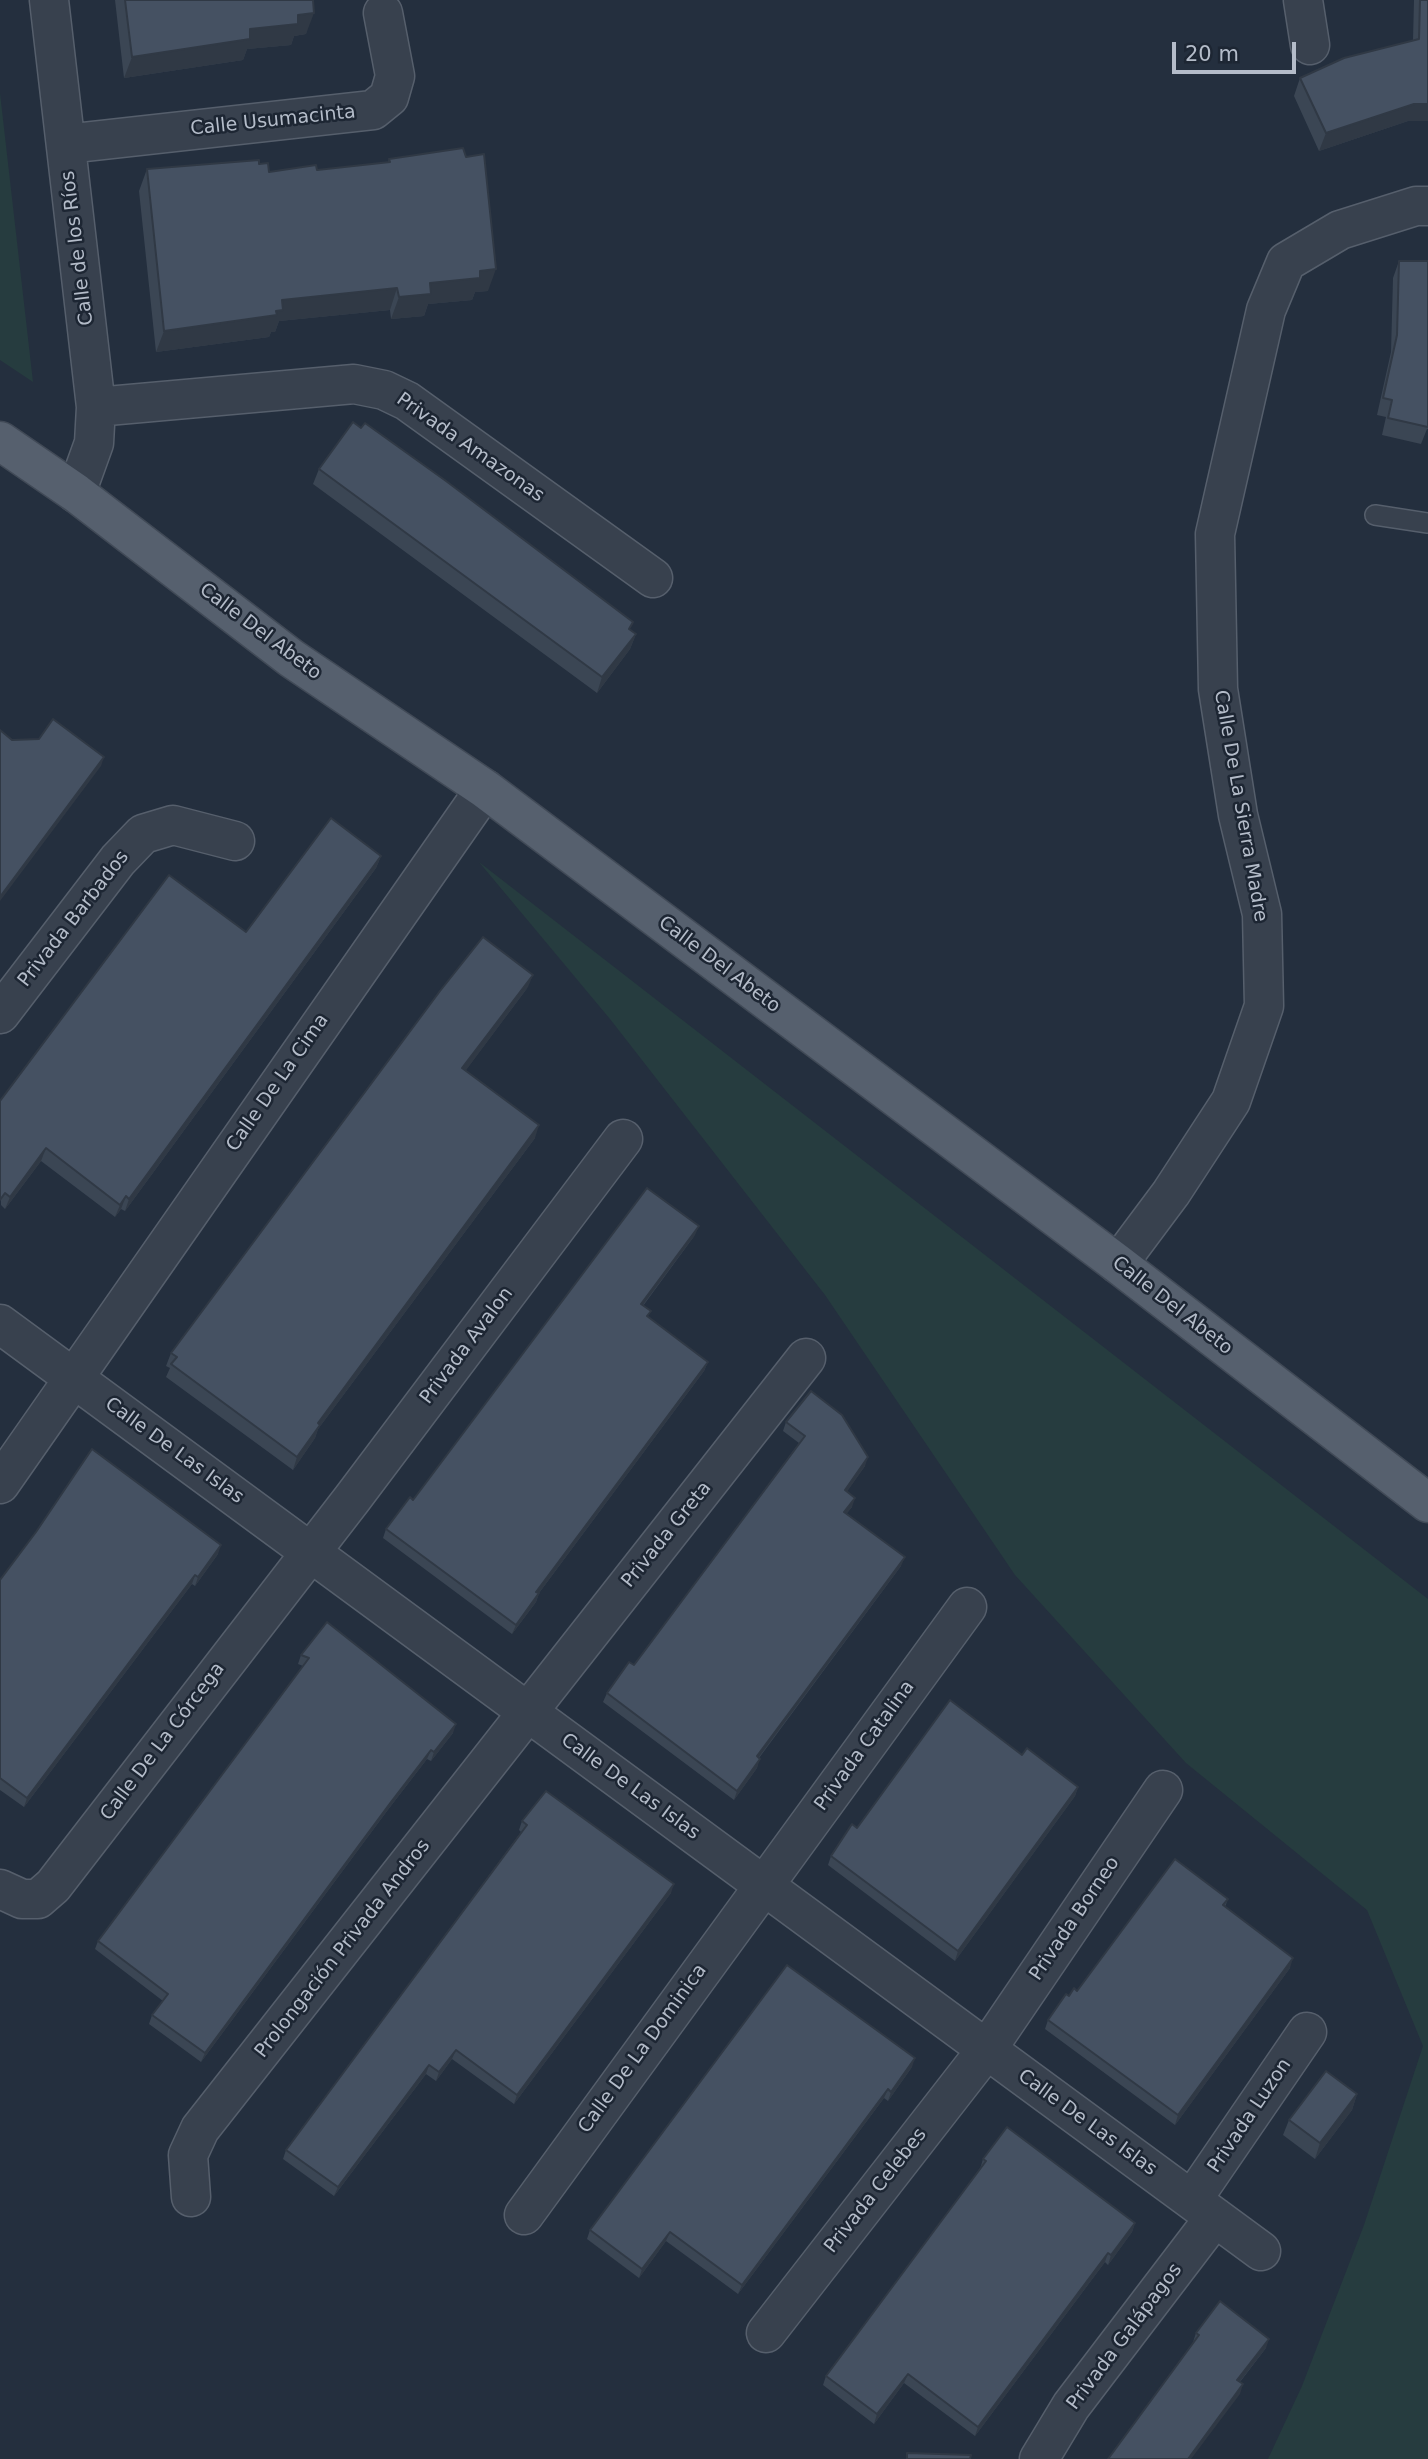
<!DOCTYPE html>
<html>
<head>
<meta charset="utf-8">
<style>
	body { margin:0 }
	#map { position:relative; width:1428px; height:2459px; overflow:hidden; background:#242f3e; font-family:"DejaVu Sans",sans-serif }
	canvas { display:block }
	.scale { position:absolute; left:1172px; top:42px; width:124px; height:32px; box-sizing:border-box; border:4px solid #b4bcc9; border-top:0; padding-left:9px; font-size:21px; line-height:24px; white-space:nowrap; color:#b4bcc9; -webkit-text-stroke:5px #1d2633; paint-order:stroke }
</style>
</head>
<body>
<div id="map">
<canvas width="1428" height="2459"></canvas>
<div class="scale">20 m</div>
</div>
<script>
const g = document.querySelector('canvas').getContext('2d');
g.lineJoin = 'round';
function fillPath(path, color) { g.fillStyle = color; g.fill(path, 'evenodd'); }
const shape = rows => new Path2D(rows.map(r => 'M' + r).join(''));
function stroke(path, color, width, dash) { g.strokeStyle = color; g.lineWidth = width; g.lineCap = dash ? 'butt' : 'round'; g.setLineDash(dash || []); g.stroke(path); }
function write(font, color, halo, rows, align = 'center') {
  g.font = font + ' "DejaVu Sans",sans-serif'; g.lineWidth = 5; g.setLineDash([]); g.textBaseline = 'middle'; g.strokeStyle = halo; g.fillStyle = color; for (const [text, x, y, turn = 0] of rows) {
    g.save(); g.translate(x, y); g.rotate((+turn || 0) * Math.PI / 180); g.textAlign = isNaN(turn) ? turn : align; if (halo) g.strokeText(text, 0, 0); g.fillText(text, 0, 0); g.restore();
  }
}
const green = shape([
	[0,93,33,382,0,360],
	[479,862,1428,1599,1428,2459,1268,2459,1302,2386,1364,2225,1423,2046,1367,1910,1186,1763,1015,1575,825,1295,610,1019]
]);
const service = shape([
	[1375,515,1428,523]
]);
const minor = shape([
	[49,0,96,407,94,443,76,493],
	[1303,0,1310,45],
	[66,144,373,110,389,97,395,76,383,13],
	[96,407,354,384,384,390,407,401,653,578],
	[0,1014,118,860,143,834,173,825,235,841],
	[1118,1264,1171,1193,1231,1101,1264,1006,1262,914,1238,815,1218,689,1215,534,1266,310,1286,262,1340,230,1416,206,1428,206],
	[0,1324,1261,2251],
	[0,1484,485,789],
	[0,1889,22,1899,38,1899,53,1886,352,1499,623,1139],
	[191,2197,188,2155,200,2129,806,1358],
	[1192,2200,1307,2032],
	[524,2215,967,1607],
	[766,2333,987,2049,1163,1790],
	[1039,2459,1071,2406,1215,2217]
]);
const primary = shape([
	[0,441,76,493,291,658,485,789,1118,1264,1428,1503]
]);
const wall = shape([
	[115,0,313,0,306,34,294,36,291,45,247,49,243,60,124,78],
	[1414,0,1428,0,1408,121,1319,151,1294,96,1300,78,1413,40],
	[389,159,488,291,475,292,472,300,428,304,424,316,391,319,390,310,279,321,275,332,271,332,269,337,156,352,139,191,147,169,259,164,269,172,317,170,388,162],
	[1399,261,1428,261,1428,429,1427,429,1421,444,1382,435,1386,417,1377,415,1391,352,1393,278],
	[361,428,636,634,630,649,597,693,313,484,319,469],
	[381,856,376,868,125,1211,121,1209,115,1217,41,1161,5,1209,1,1205,0,1101,246,932],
	[528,987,465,1071,535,1138,318,1429,315,1438,293,1470,166,1377,170,1368,166,1366,171,1353],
	[695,1235,643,1306,649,1317,708,1362,704,1371,539,1593,536,1602,512,1634,383,1538,386,1529,413,1500],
	[786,1422,865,1466,847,1491,852,1507,846,1514,901,1566,759,1758,757,1768,734,1800,603,1702,607,1693,634,1665,799,1443,783,1431],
	[218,1554,195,1586,192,1584,24,1807,0,1790,0,1580],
	[327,1622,453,1733,431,1761,427,1759,387,1811,201,2062,149,2024,152,2015,163,2001,95,1949,98,1941,303,1666,298,1664,301,1655],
	[1022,1755,1078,1787,1075,1796,955,1961,828,1865,831,1856,857,1828],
	[522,1821,671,1893,514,2104,452,2059,436,2081,426,2074,334,2196,283,2159,286,2150,521,1832,519,1830],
	[1228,1899,1225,1907,1290,1968,1175,2125,1045,2029,1048,2020,1069,1996],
	[912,2067,888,2101,884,2098,738,2294,666,2241,639,2278,587,2239,590,2230],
	[1357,2094,1352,2110,1315,2159,1283,2135,1289,2120],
	[983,2159,1135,2223,1132,2232,1108,2265,1105,2262,975,2436,904,2383,874,2424,823,2385,826,2376,980,2169],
	[1196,2333,1266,2348,1240,2382,1240,2394,1193,2342]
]);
const shadedWall = shape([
	[314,13,306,34,294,36,291,45,247,49,243,60,124,78,132,57,250,29,298,15],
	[1414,104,1428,104,1428,121,1408,121,1319,151,1326,133],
	[496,269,488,291,475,292,472,300,428,304,424,316,391,319,399,297,430,283,480,271],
	[397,288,390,310,279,321,275,332,271,332,269,337,156,352,164,331,282,300],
	[636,634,630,649,597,693,602,677],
	[104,757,101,766,0,901,0,897],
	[381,856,376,868,125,1211,129,1199],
	[533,975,528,987,458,1081,462,1068],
	[539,1125,535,1138,318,1429,315,1438,293,1470,297,1457,318,1423],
	[46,1148,41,1161,5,1209,10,1197],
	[126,1196,121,1209,115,1217,120,1205],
	[699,1226,695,1235,637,1313,641,1304],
	[708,1362,704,1371,533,1601,536,1592],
	[868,1457,865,1466,842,1499,845,1490],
	[855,1498,852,1507,841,1521,844,1512],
	[221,1545,218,1554,195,1586,198,1577],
	[905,1557,901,1566,753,1765,757,1756],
	[195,1575,192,1584,24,1807,27,1798],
	[539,1593,536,1602,512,1634,516,1625],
	[456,1724,453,1733,431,1761,434,1752],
	[431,1750,427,1759,387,1811,201,2062,205,2053,391,1802],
	[760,1759,757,1768,734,1800,737,1791],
	[1078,1787,1075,1796,955,1961,958,1951],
	[674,1884,671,1893,514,2104,517,2095],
	[1293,1958,1290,1968,1175,2125,1178,2115],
	[456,2050,452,2059,436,2081,439,2072],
	[915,2058,912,2067,888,2101,891,2092],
	[429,2065,426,2074,334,2196,338,2187],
	[888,2089,884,2098,738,2294,742,2285],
	[1357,2094,1352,2110,1315,2159,1320,2143],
	[1135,2223,1132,2232,1108,2265,1111,2255],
	[670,2232,666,2241,639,2278,642,2269],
	[1108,2253,1105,2262,975,2436,978,2427],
	[1269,2339,1266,2348,1234,2389,1237,2380],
	[908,2374,904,2383,874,2424,877,2414],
	[1243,2384,1240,2394,1191,2459,1188,2459]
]);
const building = shape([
	[125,0,313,0,314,13,298,15,298,24,250,29,250,39,132,57,125,0],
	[1420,0,1428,0,1428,104,1414,104,1326,133,1300,78,1344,58,1419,39,1420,0],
	[463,148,466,157,484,154,496,269,480,271,480,278,430,283,431,294,399,297,397,288,282,300,283,310,276,311,277,315,164,331,147,169,259,160,259,164,268,163,269,172,316,165,317,170,390,162,389,159,463,148],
	[1399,261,1428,261,1428,427,1388,418,1392,400,1383,398,1397,335,1399,261],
	[353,422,361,428,365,423,446,481,633,622,629,629,636,634,602,677,319,469,353,422],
	[53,719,104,757,0,897,0,730,12,740,39,739,53,719],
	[331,818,381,856,129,1199,126,1196,120,1205,46,1148,10,1197,5,1193,0,1200,0,1101,169,875,246,932,331,818],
	[483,937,533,975,462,1068,539,1125,318,1423,320,1425,297,1457,171,1364,177,1357,171,1353,440,991,483,937],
	[647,1188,699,1226,641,1304,651,1311,647,1316,708,1362,536,1592,539,1593,516,1625,386,1529,410,1497,413,1500,647,1188],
	[811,1391,842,1415,868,1457,845,1490,855,1498,844,1512,905,1557,757,1756,760,1759,737,1791,607,1693,629,1662,634,1665,805,1436,786,1422,811,1391],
	[92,1449,221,1545,198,1577,195,1575,27,1798,0,1778,0,1580,36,1532,92,1449],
	[327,1622,456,1724,434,1752,431,1750,391,1802,205,2053,152,2015,168,1994,98,1941,309,1658,301,1655,327,1622],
	[950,1700,1022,1755,1027,1748,1078,1787,958,1951,831,1856,852,1824,857,1828,950,1700],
	[546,1791,674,1884,517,2095,456,2050,439,2072,429,2065,338,2187,286,2150,527,1825,522,1821,546,1791],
	[1175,1859,1228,1899,1223,1905,1293,1958,1178,2115,1048,2020,1066,1994,1069,1996,1074,1988,1077,1991,1175,1859],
	[787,1965,915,2058,891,2092,888,2089,742,2285,670,2232,642,2269,590,2230,787,1965],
	[1326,2071,1357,2094,1320,2143,1289,2120,1326,2071],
	[1007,2127,1135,2223,1111,2255,1108,2253,978,2427,908,2374,877,2414,826,2376,986,2161,983,2159,1007,2127],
	[1220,2301,1269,2339,1237,2380,1243,2384,1188,2459,1108,2459,1199,2335,1196,2333,1220,2301],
	[907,2453,971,2455,970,2459,907,2459,907,2453]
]);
const streetNames = [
	["Calle Usumacinta",273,121,-6],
	["Calle de los Ríos",78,248,-97],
	["Privada Amazonas",470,448,35],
	["Calle Del Abeto",260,632,37],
	["Calle De La Sierra Madre",1240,806,80],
	["Privada Barbados",74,919,-52],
	["Calle Del Abeto",719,965,37],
	["Calle De La Cima",278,1083,-55],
	["Calle Del Abeto",1172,1306,38],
	["Privada Avalon",467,1346,-53],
	["Calle De Las Islas",174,1451,36],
	["Privada Greta",667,1535,-51],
	["Calle De La Córcega",163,1742,-53],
	["Privada Catalina",865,1746,-54],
	["Calle De Las Islas",630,1787,36],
	["Privada Borneo",1075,1919,-56],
	["Prolongación Privada Andros",343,1949,-52],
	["Calle De La Dominica",643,2049,-54],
	["Privada Luzon",1250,2116,-56],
	["Calle De Las Islas",1087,2123,36],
	["Privada Celebes",876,2191,-52],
	["Privada Galápagos",1125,2337,-53]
];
fillPath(green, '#263c3f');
stroke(service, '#565f6c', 22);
stroke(minor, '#565f6c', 41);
stroke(primary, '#414a57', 41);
stroke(service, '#38414e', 19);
stroke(minor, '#38414e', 38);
stroke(primary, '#56606e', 38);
fillPath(wall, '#3b4654');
fillPath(shadedWall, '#303945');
fillPath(building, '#455162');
stroke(building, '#303945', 2);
write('19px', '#b4bcc9', '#1d2633', streetNames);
</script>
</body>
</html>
